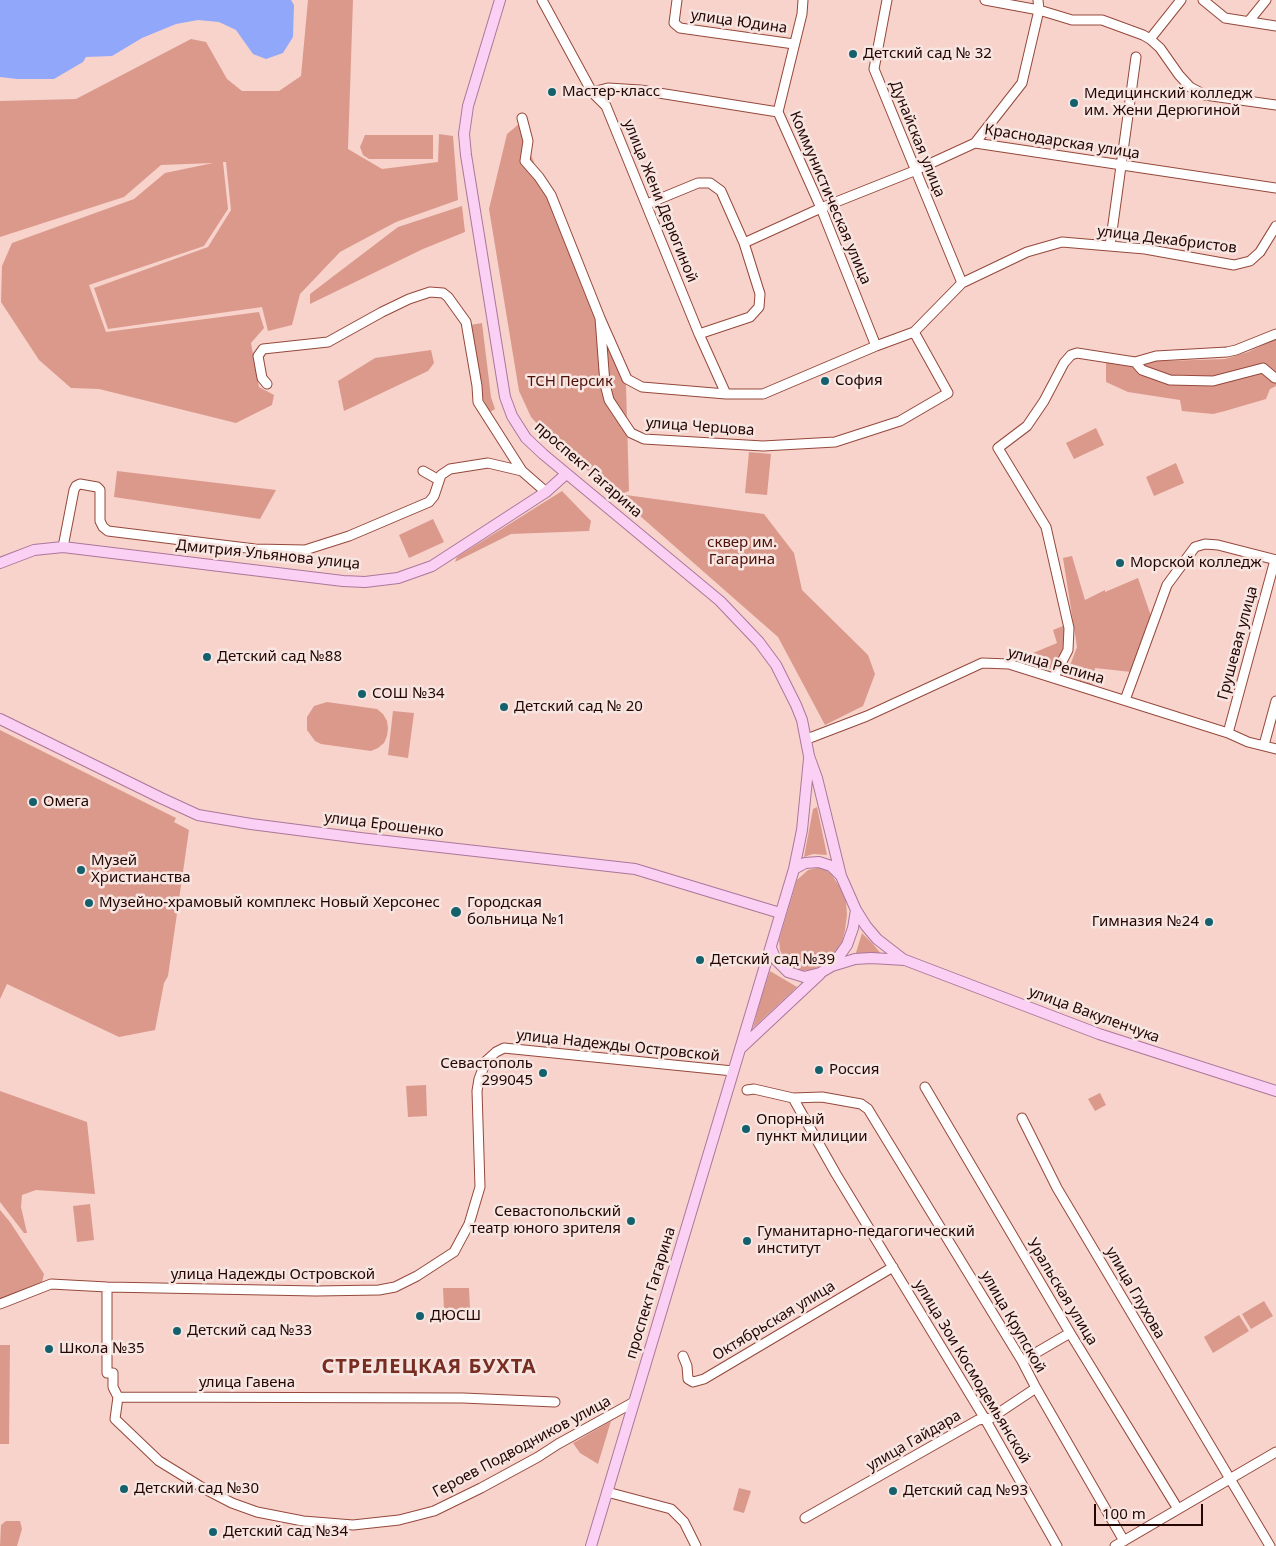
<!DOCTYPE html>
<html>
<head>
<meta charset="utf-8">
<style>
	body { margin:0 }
	#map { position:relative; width:1276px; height:1546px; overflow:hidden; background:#f7d3cb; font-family:"Noto Sans",sans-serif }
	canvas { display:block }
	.scale { position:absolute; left:1094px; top:1504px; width:109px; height:22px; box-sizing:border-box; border:2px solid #240603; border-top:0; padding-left:6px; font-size:15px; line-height:18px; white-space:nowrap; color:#240603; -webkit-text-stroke:4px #f7e5e1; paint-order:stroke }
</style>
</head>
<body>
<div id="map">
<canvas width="1276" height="1546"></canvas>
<div class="scale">100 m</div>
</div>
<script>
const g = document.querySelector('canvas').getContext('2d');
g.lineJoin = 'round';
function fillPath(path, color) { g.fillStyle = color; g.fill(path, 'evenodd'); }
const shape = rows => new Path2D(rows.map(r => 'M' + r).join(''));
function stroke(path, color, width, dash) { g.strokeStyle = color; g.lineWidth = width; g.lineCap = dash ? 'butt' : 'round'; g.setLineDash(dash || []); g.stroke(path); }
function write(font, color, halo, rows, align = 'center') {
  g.font = font + ' "Noto Sans",sans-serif'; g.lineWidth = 5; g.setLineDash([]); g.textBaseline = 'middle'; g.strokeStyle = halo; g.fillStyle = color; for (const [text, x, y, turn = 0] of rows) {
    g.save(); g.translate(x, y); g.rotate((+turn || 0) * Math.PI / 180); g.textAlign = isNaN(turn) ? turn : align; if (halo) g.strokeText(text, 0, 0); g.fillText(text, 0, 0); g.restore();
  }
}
const green = shape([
	[308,0,353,0,348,149,382,169,438,162,439,134,453,136,458,200,396,222,340,252,300,294,292,325,268,331,262,307,108,329,94,288,208,247,231,210,226,162,223,162,228,209,204,246,89,285,106,332,259,312,264,328,251,343,259,387,274,395,272,405,236,423,99,389,71,388,39,360,1,302,2,266,12,243,134,199,165,173,213,163,161,165,124,197,0,237,0,101,76,99,191,39,206,42,227,79,242,91,279,91,301,76],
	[519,124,576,270,626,385,629,491,621,494,565,454,531,417,519,391,489,209,507,134],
	[365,135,433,135,433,159,369,159,363,155,360,147],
	[462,206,465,232,423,249,310,304,310,294,398,227],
	[482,323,491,397,495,409,490,412,482,397,470,325],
	[1276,339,1276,386,1270,389,1266,399,1225,411,1213,414,1182,411,1180,400,1128,392,1106,382,1106,360,1165,361,1225,359,1248,352],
	[431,350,434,363,428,371,344,411,338,381,375,358],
	[1096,428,1104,445,1074,459,1066,443],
	[749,452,771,454,767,495,745,493],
	[1176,463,1184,483,1154,496,1146,477],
	[117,471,276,490,260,519,114,497],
	[562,491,591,521,589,531,511,534,455,562,457,557],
	[626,495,764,514,794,553,802,590,868,655,875,674,863,706,825,725,778,637,623,501],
	[433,519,444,542,409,558,399,535],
	[1072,556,1085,600,1105,590,1105,592,1138,578,1151,616,1131,672,1095,668,1093,685,1066,676,1077,647,1063,558],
	[1063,626,1066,630,1064,650,1054,670,1025,661,1026,656,1057,643,1053,630],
	[327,702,377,709,383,714,387,721,388,728,387,736,384,743,378,748,371,751,321,744,315,741,307,730,307,717,314,706],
	[393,711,414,713,408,758,388,755],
	[0,730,176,818,174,822,189,830,168,976,164,983,155,1030,119,1037,7,984,0,999],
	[817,807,827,855,813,854,804,857,813,809],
	[817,868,823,868,831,874,842,890,846,901,847,915,845,930,842,942,835,953,819,967,810,970,801,971,793,967,785,960,780,950,779,940,797,880,808,870],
	[862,933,872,943,883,956,855,956],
	[770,971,797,987,753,1028,762,995],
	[426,1085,427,1116,408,1117,406,1086],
	[0,1091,87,1122,95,1194,36,1190,22,1195,21,1207,27,1233,24,1233,0,1202],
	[1100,1093,1106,1105,1095,1111,1088,1099],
	[90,1204,94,1240,77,1242,73,1206],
	[0,1210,10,1222,44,1274,42,1282,0,1299],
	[443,1288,469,1288,470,1309,444,1310],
	[1264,1301,1273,1316,1251,1329,1242,1314],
	[1239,1315,1249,1331,1213,1353,1204,1337],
	[0,1345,10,1345,9,1444,0,1444],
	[611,1421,598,1464,580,1453,573,1443],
	[739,1488,751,1491,744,1513,733,1510],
	[6,1521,20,1521,22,1529,17,1546,0,1546,1,1525]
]);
const water = shape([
	[0,0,291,0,294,5,293,37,283,53,266,59,253,54,236,30,219,22,198,20,176,24,142,38,112,56,86,57,83,62,54,79,17,79,0,77]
]);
const minor = shape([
	[542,0,592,92,606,106,699,334,726,394],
	[677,0,674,23,680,28,794,44],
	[803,0,802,14,778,112,821,208,876,346],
	[887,0,874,69,962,283],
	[985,0,1039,10,1072,20,1102,20,1143,35,1150,39,1160,48,1179,75,1190,87,1205,95,1276,105],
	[1203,0,1225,18,1276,26],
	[1249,21,1266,0],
	[1150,39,1181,0],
	[592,92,608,88,640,90,778,112],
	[522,118,528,141,525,161,539,177,551,195,600,318,605,384,609,400,631,433,644,439,763,446,835,442,900,421,948,393,914,332],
	[975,143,1022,83,1039,10,1038,0],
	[647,204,698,183,710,183,721,191,744,243,760,294,759,307,750,317,699,334],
	[744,243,821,208,914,171,975,143,1276,188],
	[1110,246,1136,57],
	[600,318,627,379,642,387,726,394,763,394,876,346,914,332,962,283,1027,252,1062,242,1145,249,1234,265,1250,261,1260,252,1276,226],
	[1135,362,1142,370,1170,380,1213,381,1263,368,1275,378],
	[267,384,262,378,258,356,263,349,328,342,382,312,409,299,430,292,443,293,448,297,466,322,477,386,478,402,522,471,546,492],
	[423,471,439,480],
	[63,547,74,490,76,486,80,484,97,487,100,490,100,521,103,527,108,531,255,549,305,550,349,536,429,502,434,496,441,475,450,469,488,463,522,471],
	[1054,677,1068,650,1069,628,1046,527,998,448,1027,426,1044,401,1064,363,1071,355,1077,353,1135,362,1156,356,1227,352,1236,350,1276,334],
	[1125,700,1167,585,1195,547,1205,544,1218,545,1276,560],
	[1228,733,1275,560],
	[807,739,867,716,982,663,1009,664,1228,733,1248,742,1276,749],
	[1264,745,1276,701],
	[925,1087,1070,1333,1178,1509],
	[747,1090,754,1089,793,1098,836,1174,985,1419,1057,1546],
	[793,1098,822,1097,861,1104,868,1109,1022,1361,1036,1388,1124,1541],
	[1022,1118,1057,1188,1270,1546],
	[107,1287,107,1373,113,1373,113,1387,118,1397,115,1419,159,1461,203,1488,232,1503,257,1512,303,1521,353,1525,399,1520,434,1511,481,1488,538,1457,558,1444,634,1402],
	[0,1304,51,1284,107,1287,316,1291,379,1290,395,1287,417,1276,454,1252,469,1224,480,1187,477,1091,479,1079,486,1061,496,1052,504,1048,733,1071],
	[683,1356,687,1366,688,1379,693,1382,704,1379,893,1267],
	[1022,1361,1070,1333],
	[118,1397,463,1398,555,1402],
	[607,1492,671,1509,684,1522,696,1546],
	[805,1518,978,1420,991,1418,1036,1388],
	[1115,1546,1276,1452]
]);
const major = shape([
	[500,0,468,106,464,134,466,155,505,397,512,416,526,438,543,454,720,601,759,642,776,665,796,705,802,720,809,756,817,778,841,876],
	[0,563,34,550,63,547,343,581,365,582,398,578,432,566,546,492,566,474],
	[0,719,161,798,198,815,251,824,360,838,635,869,780,913],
	[794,869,805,863,819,862,831,866,841,876,856,910,866,926,877,939,904,960],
	[771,948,776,960,788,972,804,977,820,973,832,966,847,945,853,928,856,910],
	[832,966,855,959,871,958,905,960,1099,1034,1276,1091],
	[741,1048,820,974],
	[591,1546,794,869,802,830,809,759]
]);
const markers = [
	[853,54,5,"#14606d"],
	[552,92,5,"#14606d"],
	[1074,103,5,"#14606d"],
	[825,381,5,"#14606d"],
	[1120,563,5,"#14606d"],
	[207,657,5,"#14606d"],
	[362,694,5,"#14606d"],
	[504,707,5,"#14606d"],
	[33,802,5,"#14606d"],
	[81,870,5,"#14606d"],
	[89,903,5,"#14606d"],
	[456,912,6,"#14606d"],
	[1209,922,5,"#14606d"],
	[700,960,5,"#14606d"],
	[819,1070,5,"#14606d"],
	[543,1073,5,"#14606d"],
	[746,1129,5,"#14606d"],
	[631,1221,5,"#14606d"],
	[747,1241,5,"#14606d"],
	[420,1316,5,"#14606d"],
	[177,1331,5,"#14606d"],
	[49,1349,5,"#14606d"],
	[124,1489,5,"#14606d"],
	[893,1491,5,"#14606d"],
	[213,1532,5,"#14606d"]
];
const streetNames = [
	["улица Юдина",739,22,8],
	["Дунайская улица",917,139,68],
	["Краснодарская улица",1062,142,9],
	["Коммунистическая улица",830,198,67],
	["улица Жени Дерюгиной",660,201,68],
	["улица Декабристов",1167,240,7],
	["улица Черцова",700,427,4],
	["проспект Гагарина",588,470,41],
	["Дмитрия Ульянова улица",268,555,6],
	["Грушевая улица",1238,643,-75],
	["улица Репина",1056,666,16],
	["улица Ерошенко",384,825,7],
	["улица Вакуленчука",1094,1015,20],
	["улица Надежды Островской",618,1046,6],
	["улица Надежды Островской",273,1275],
	["Уральская улица",1062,1292,59],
	["проспект Гагарина",651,1293,-73],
	["улица Глухова",1135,1293,60],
	["Октябрьская улица",774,1321,-31],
	["улица Крупской",1013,1322,60],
	["улица Зои Космодемьянской",972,1372,59],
	["улица Гавена",247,1383],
	["улица Гайдара",914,1441,-30],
	["Героев Подводников улица",522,1447,-28]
];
const poiNames = [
	["Детский сад № 32",863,54],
	["Мастер-класс",562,92],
	["Медицинский колледж",1084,94],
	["им. Жени Дерюгиной",1084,111],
	["София",835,381],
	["Морской колледж",1130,563],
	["Детский сад №88",217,657],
	["СОШ №34",372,694],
	["Детский сад № 20",514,707],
	["Омега",43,802],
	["Музей",91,861],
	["Христианства",91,878],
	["Музейно-храмовый комплекс Новый Херсонес",99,903],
	["Городская",467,903],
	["больница №1",467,920],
	["Гимназия №24",1199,922,"right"],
	["Детский сад №39",710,960],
	["Севастополь",533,1064,"right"],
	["299045",533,1081,"right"],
	["Россия",829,1070],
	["Опорный",756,1120],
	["пункт милиции",756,1137],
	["Севастопольский",621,1212,"right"],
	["театр юного зрителя",621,1229,"right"],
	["Гуманитарно-педагогический",757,1232],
	["институт",757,1249],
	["ДЮСШ",430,1316],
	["Детский сад №33",187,1331],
	["Школа №35",59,1349],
	["Детский сад №30",134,1489],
	["Детский сад №93",903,1491],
	["Детский сад №34",223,1532]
];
const parkNames = [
	["ТСН Персик",570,382],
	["сквер им.",742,543],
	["Гагарина",742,560]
];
const districtNames = [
	["СТРЕЛЕЦКАЯ БУХТА",429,1367]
];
fillPath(green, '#db998c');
fillPath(water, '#91a8fa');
stroke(minor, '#95483b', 11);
stroke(major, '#ac769a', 12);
stroke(minor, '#fff', 9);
stroke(major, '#fad1f4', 10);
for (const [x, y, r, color] of markers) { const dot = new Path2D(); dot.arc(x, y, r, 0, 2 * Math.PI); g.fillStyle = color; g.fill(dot); stroke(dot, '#f7e5e1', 2); }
write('15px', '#240603', '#f7e5e1', streetNames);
write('15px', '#240603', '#f7e5e1', poiNames, 'left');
write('15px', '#4d1109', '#f7e5e1', parkNames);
g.letterSpacing = '1px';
write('bold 20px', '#772d21', '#f7e5e1', districtNames);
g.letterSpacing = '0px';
</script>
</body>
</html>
